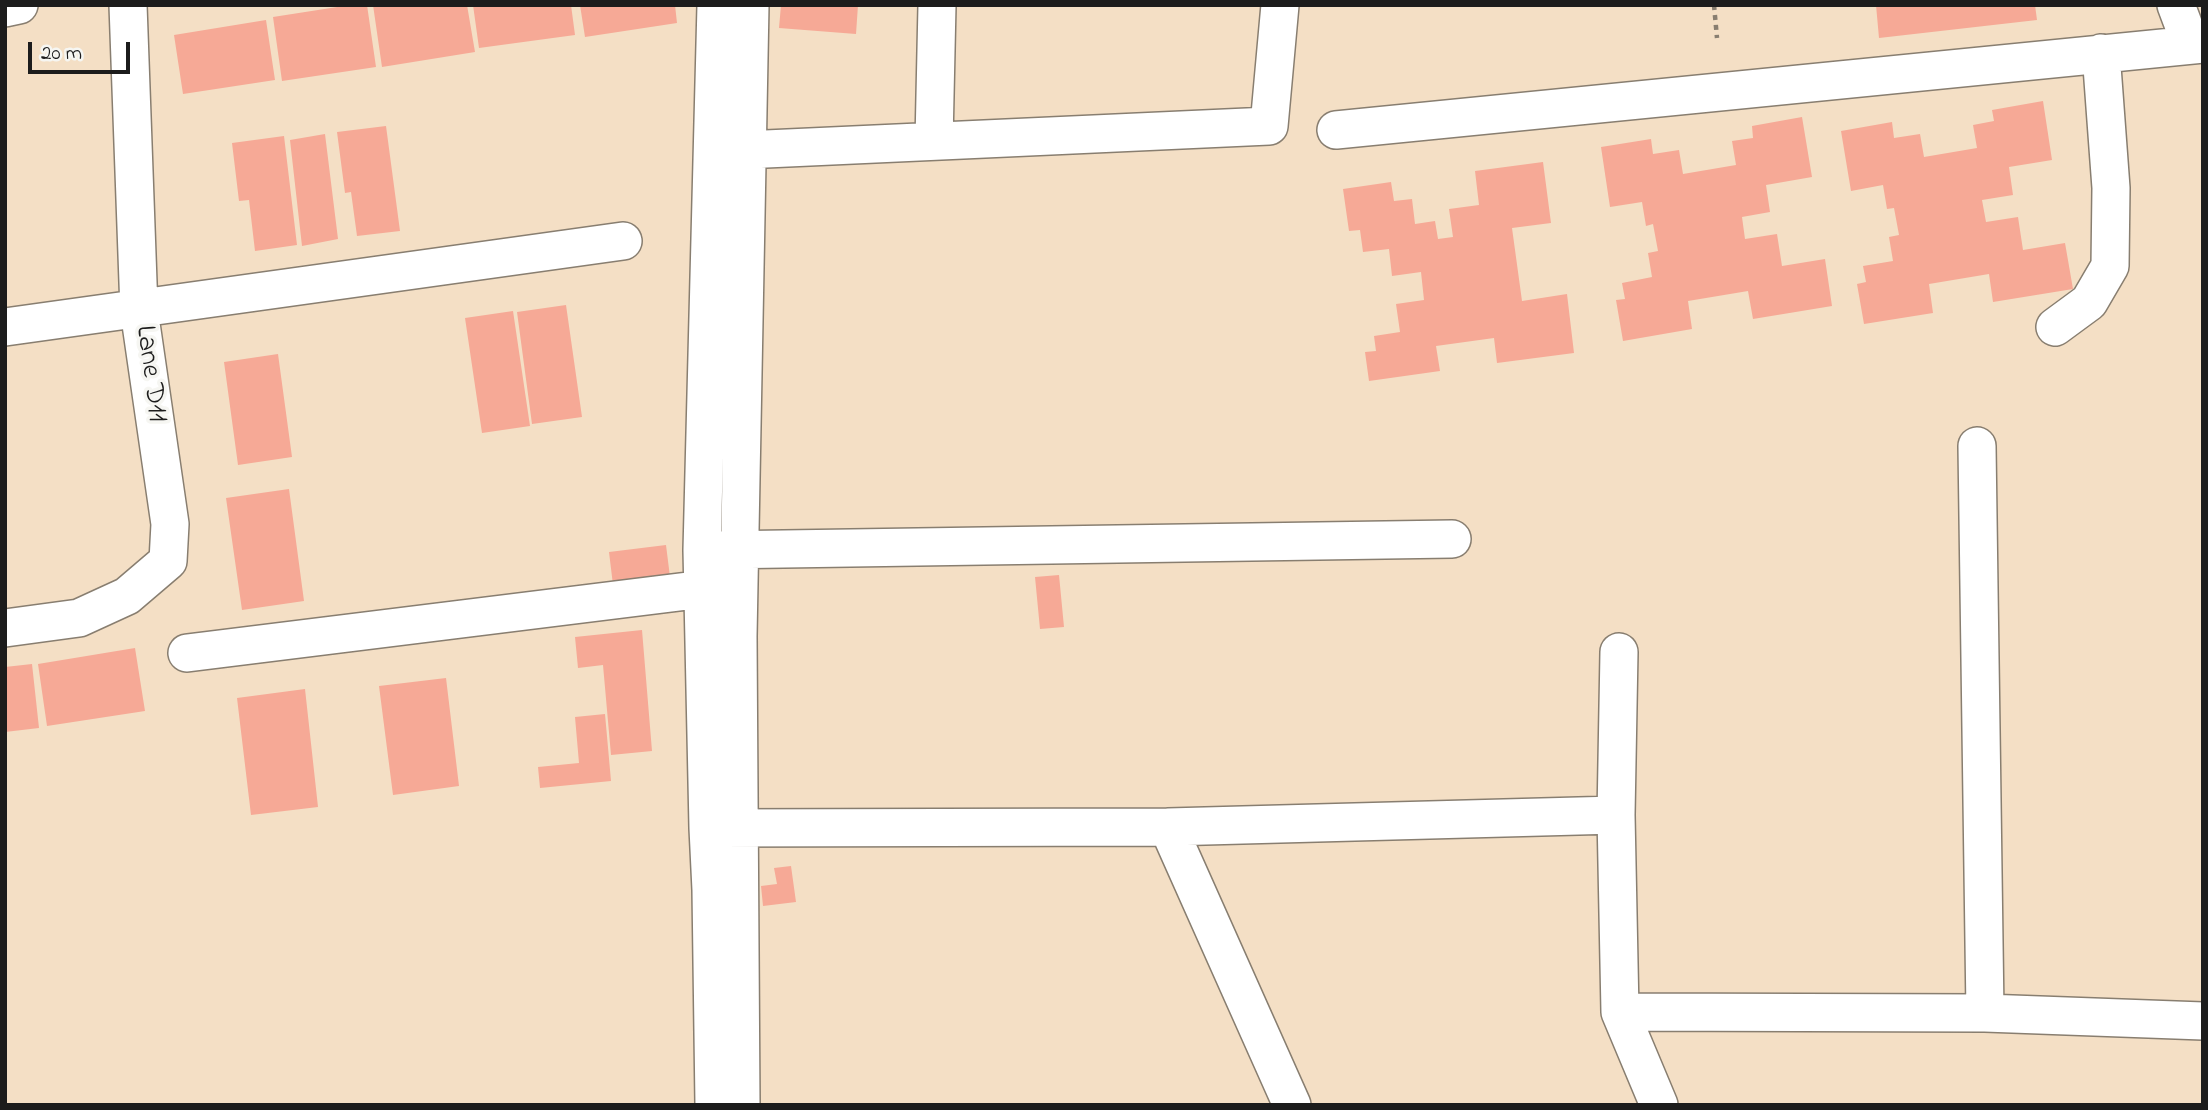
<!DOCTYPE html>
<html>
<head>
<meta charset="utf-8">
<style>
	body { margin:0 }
	#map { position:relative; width:2208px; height:1110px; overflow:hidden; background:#f4dfc5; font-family:"Indie Flower",sans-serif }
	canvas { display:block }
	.frame { position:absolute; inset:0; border:7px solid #1c1c1c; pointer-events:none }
	.scale { position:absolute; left:28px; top:42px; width:102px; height:32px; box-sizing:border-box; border:4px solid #1c1c1c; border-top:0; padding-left:9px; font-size:21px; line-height:24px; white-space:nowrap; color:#1c1c1c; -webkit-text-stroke:5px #f6f6f2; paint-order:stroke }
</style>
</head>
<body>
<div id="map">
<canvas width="2208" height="1110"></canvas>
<div class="frame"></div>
<div class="scale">20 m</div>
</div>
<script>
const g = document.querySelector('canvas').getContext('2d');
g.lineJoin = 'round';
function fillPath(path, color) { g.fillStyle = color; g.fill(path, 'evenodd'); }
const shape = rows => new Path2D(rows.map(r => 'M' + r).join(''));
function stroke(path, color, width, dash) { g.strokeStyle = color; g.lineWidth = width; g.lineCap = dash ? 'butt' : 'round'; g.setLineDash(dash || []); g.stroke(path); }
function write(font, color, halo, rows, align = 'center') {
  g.font = font + ' "Indie Flower",sans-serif'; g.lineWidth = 7; g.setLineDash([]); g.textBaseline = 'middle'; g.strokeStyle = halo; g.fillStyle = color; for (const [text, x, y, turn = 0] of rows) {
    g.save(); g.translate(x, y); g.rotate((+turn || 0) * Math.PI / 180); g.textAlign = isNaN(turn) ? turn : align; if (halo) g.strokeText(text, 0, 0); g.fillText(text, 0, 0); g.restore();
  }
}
const building = shape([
	[350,5,367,5,376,67,282,81,273,17],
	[373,5,467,5,475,52,382,67],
	[473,5,571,5,575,35,479,48],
	[580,5,675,5,677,23,585,37],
	[781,5,858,5,856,34,779,28],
	[1876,5,2035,5,2037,20,1879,38],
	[266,20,275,80,183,94,174,35],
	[2043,101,2052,160,2009,167,2013,195,1982,200,1986,222,2018,217,2023,250,2065,243,2073,289,1993,302,1989,274,1929,284,1933,313,1864,324,1857,284,1866,282,1863,266,1893,261,1889,237,1899,235,1894,208,1887,209,1883,185,1851,191,1841,131,1892,122,1894,138,1920,134,1924,157,1977,148,1973,125,1994,121,1992,110],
	[1802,117,1812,177,1766,185,1770,212,1742,217,1745,239,1777,234,1782,266,1825,259,1832,306,1753,319,1748,291,1688,301,1692,329,1623,341,1616,300,1625,299,1622,283,1652,277,1648,253,1658,251,1653,224,1646,226,1642,202,1610,207,1601,147,1651,139,1653,154,1679,150,1683,174,1736,165,1732,141,1753,138,1752,126],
	[386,126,400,231,357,236,351,192,345,193,337,132],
	[325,134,338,239,302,246,290,140],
	[284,136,297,245,255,251,249,200,239,201,232,143],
	[1543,162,1551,223,1512,228,1522,301,1567,294,1574,353,1497,363,1494,338,1436,346,1440,371,1369,381,1365,352,1376,351,1374,336,1400,332,1396,304,1424,300,1421,272,1392,276,1389,249,1363,252,1360,230,1349,231,1343,189,1391,182,1394,201,1412,199,1415,224,1435,221,1438,239,1453,237,1449,209,1479,205,1475,171],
	[566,305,582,417,532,424,517,312],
	[513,311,530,426,482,433,465,318],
	[278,354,292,457,238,465,224,362],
	[289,489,304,601,242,610,226,498],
	[666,545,670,577,613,585,609,552],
	[1059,575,1064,627,1040,629,1035,577],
	[642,630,652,751,611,755,603,665,578,668,575,637],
	[135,648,145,711,47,726,38,664],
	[32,664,39,728,5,732,5,667],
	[446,678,459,786,393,795,379,686],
	[305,689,318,807,251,815,237,698],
	[605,714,611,781,540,788,538,767,579,763,575,717],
	[791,866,796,902,763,906,761,886,777,884,774,868]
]);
const path = shape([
	[1714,5,1717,38]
]);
const minor = shape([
	[2176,5,2191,45],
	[5,8,19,5],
	[1336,130,2203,44],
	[934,141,937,5],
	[722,151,1269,126,1280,5],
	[5,327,623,241],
	[2055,327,2089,302,2110,266,2111,188,2101,53],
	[1977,446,1985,1013],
	[717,550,1452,539],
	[5,628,79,618,127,596,168,561,170,524,139,310,128,5],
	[1619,652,1616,815,1620,1012,1659,1105],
	[187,653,728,586],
	[1168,827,1292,1105],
	[716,828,1168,827,1616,815],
	[1620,1012,1985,1013,2203,1021],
	[714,1105,711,890,708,828,702,550,716,5],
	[741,1105,738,636,750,5]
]);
const streetNames = [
	["Lane D11",149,374,82]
];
fillPath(building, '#f6a996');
stroke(minor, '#887e70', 40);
stroke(path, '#887e70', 4.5, [5, 5]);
stroke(minor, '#fff', 37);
write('28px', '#1c1c1c', '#f6f6f2', streetNames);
</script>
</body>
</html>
